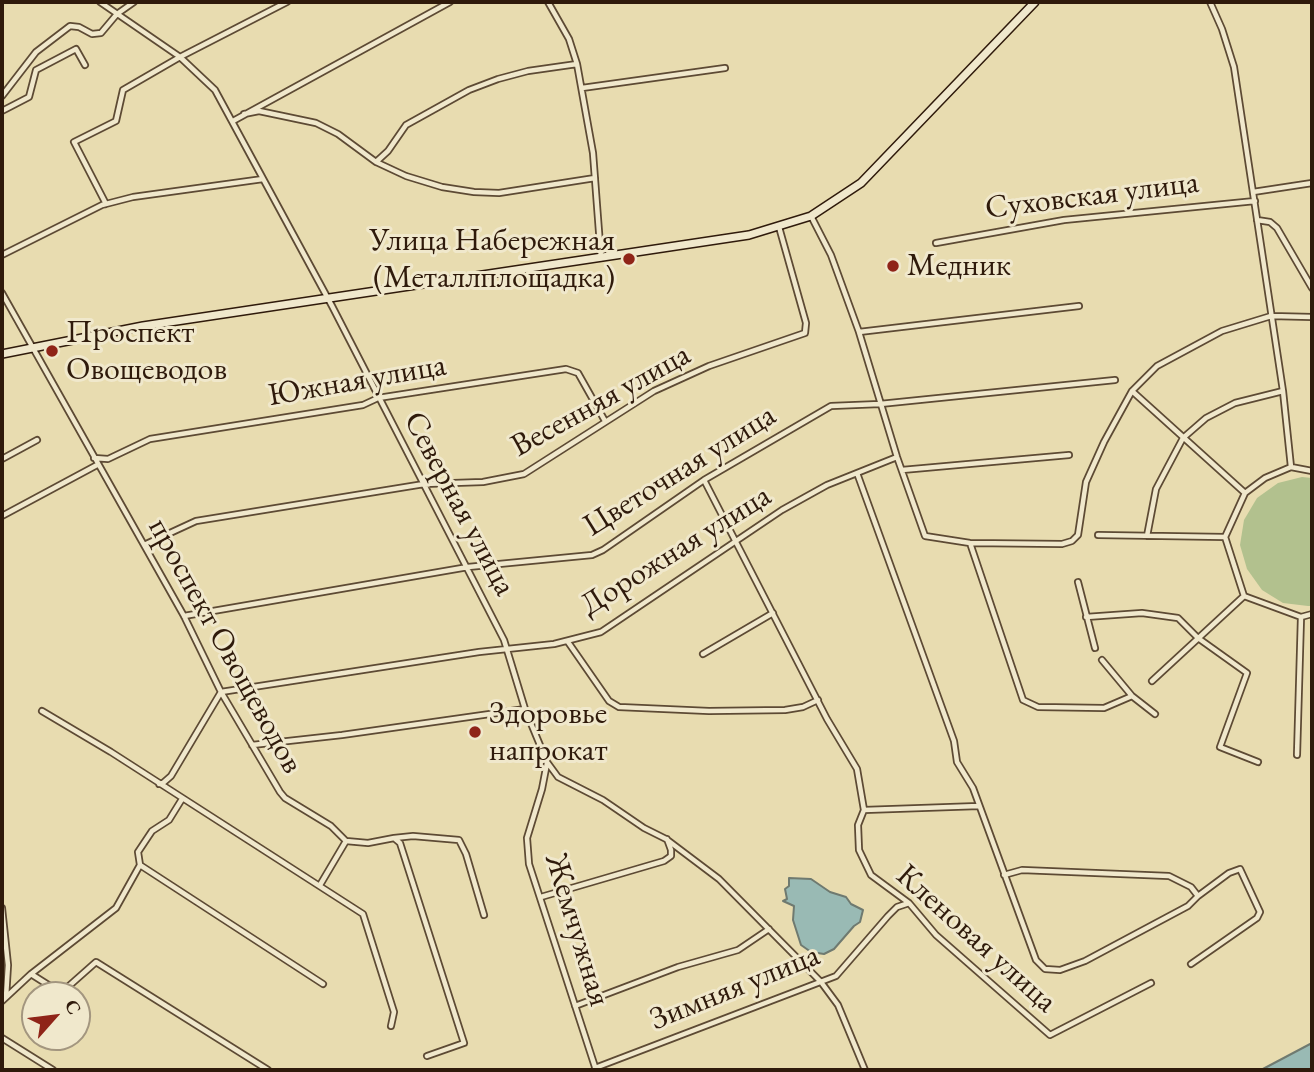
<!DOCTYPE html>
<html>
<head>
<meta charset="utf-8">
<style>
	body { margin:0 }
	#map { position:relative; width:1314px; height:1072px; overflow:hidden; background:#e8dcb0; font-family:"EB Garamond",serif }
	canvas { display:block }
	.frame { position:absolute; inset:0; border:4px solid #2f1a0b; pointer-events:none }
	.north { position:absolute; left:21px; top:981px; width:70px; height:70px; box-sizing:border-box; background:#f0e8cc; border:2px solid #a3967f; border-radius:50%; rotate:62deg; font-size:19px; font-weight:700; line-height:28px; text-align:center; color:#2f1a0b }
	.north::after { content:''; display:block; margin:auto; width:24px; height:32px; background:#8f2418; clip-path:polygon(50% 0,100% 100%,50% 72%,0 100%) }
</style>
</head>
<body>
<div id="map">
<canvas width="1314" height="1072"></canvas>
<div class="frame"></div>
<div class="north">С</div>
</div>
<script>
const g = document.querySelector('canvas').getContext('2d');
g.lineJoin = 'round';
function fillPath(path, color) { g.fillStyle = color; g.fill(path, 'evenodd'); }
const shape = rows => new Path2D(rows.map(r => 'M' + r).join(''));
function stroke(path, color, width, dash) { g.strokeStyle = color; g.lineWidth = width; g.lineCap = dash ? 'butt' : 'round'; g.setLineDash(dash || []); g.stroke(path); }
function write(font, color, halo, rows, align = 'center') {
  g.font = font + ' "EB Garamond",serif'; g.lineWidth = 6; g.setLineDash([]); g.textBaseline = 'middle'; g.strokeStyle = halo; g.fillStyle = color; for (const [text, x, y, turn = 0] of rows) {
    g.save(); g.translate(x, y); g.rotate((+turn || 0) * Math.PI / 180); g.textAlign = isNaN(turn) ? turn : align; if (halo) g.strokeText(text, 0, 0); g.fillText(text, 0, 0); g.restore();
  }
}
const green = shape([
	[1302,477,1312,478,1312,606,1308,606,1283,603,1262,590,1247,569,1240,545,1244,520,1257,498,1278,483]
]);
const water = shape([
	[789,878,811,879,830,892,846,897,851,904,863,910,860,922,854,926,834,949,824,954,811,952,801,945,793,920,794,906,783,901,787,899,785,889,789,886,789,878],
	[1312,1043,1312,1070,1261,1070,1312,1043]
]);
const street = shape([
	[100,2,180,57,215,90,332,306,504,640,525,709,547,762,558,777,603,800,644,828,666,839,719,879,821,982,838,1005,865,1070],
	[548,2,569,39,577,64,593,153,601,258],
	[1210,2,1222,29,1234,67,1283,391],
	[582,88,725,68],
	[2,96,36,52,70,26,79,27,92,34,101,33,117,14,134,2],
	[2,111,29,97,36,70,76,49,85,65],
	[244,114,259,111,316,123,338,134,376,162,388,151,406,125,469,90,498,79,528,71,577,64],
	[233,121,450,2],
	[376,162,406,176,442,187,474,192,499,193,595,178],
	[1253,192,1312,183],
	[106,204,74,142,116,121,123,90,180,57,287,2],
	[811,216,831,255,859,332,897,457,925,536,970,543,1062,544,1072,541,1078,535,1086,482,1104,442,1132,391,1157,366,1222,331,1271,316,1312,317],
	[1257,220,1270,222,1277,228,1312,288],
	[936,243,1064,220,1255,201],
	[2,255,102,205,133,197,263,179],
	[2,293,184,616,221,692,280,792,285,798,331,826,346,841,368,843,394,838,400,843,464,1043,427,1056],
	[859,332,1079,306],
	[1132,391,1245,493],
	[94,458,108,459,150,439,363,405,378,398,566,369,578,373,605,421],
	[2,459,37,440],
	[902,470,1069,455],
	[1312,471,1291,467,1265,478,1245,493,1225,537,1244,596,1301,617,1312,614],
	[857,473,954,741,957,762,973,788,1036,960,1045,969,1060,970,1085,961,1188,906,1198,896],
	[704,480,827,719,857,769,864,810],
	[2,516,97,465],
	[1098,535,1225,537],
	[1147,536,1156,489,1183,438,1206,418,1235,403,1283,391,1291,467],
	[970,543,1023,700,1038,707,1104,708,1132,696],
	[144,545,196,521,424,484,483,482,524,474,654,391,709,366,805,333,806,323,779,227],
	[1078,582,1095,648],
	[184,616,468,567,592,555,603,550,704,480,831,406,880,404,1115,380],
	[1086,617,1142,613,1178,618,1198,638,1247,673,1220,747,1258,762],
	[568,642,609,701,619,707,709,711,785,710,803,707,818,700],
	[703,654,773,613],
	[1102,660,1132,696,1155,714],
	[1152,681,1244,596],
	[42,711,111,752,363,914,394,1012,391,1026],
	[252,745,342,735,525,709],
	[1297,755,1301,617],
	[547,763,542,789,527,838,529,864,596,1070],
	[159,784,163,783,171,776,221,692,479,652,554,644,601,632,782,510,827,485,897,457],
	[182,799,169,820,152,831,138,852,140,865,323,984],
	[979,806,864,810,858,825,859,850,871,875,909,903,936,935,1050,1035,1151,983],
	[394,838,413,836,459,840,466,854,484,915],
	[1004,875,1022,870,1169,876,1191,887,1198,896,1229,873,1240,869,1260,912,1257,918,1191,964],
	[320,885,346,841],
	[541,897,664,861,671,856,671,850,667,839],
	[2,908,8,965,6,997],
	[31,974,61,993,96,962,268,1070],
	[2,1001,31,974,116,908,140,865],
	[575,1006,678,967,738,950,769,929],
	[2,1038,53,1070],
	[595,1068,836,976,888,916,897,907,909,903]
]);
const secondary = shape([
	[2,354,143,326,749,235,811,216,861,183,1035,2]
]);
const markers = [
	[629,259,7,"#8f2418"],
	[893,266,7,"#8f2418"],
	[52,351,7,"#8f2418"],
	[475,732,7,"#8f2418"]
];
const streetNames = [
	["Суховская улица",1092,196,-7],
	["Южная улица",357,381,-10],
	["Весенняя улица",601,401,-29],
	["Цветочная улица",680,471,-32],
	["Северная улица",459,504,62],
	["Дорожная улица",676,551,-32],
	["проспект Овощеводов",225,646,61],
	["Жемчужная",577,930,73],
	["Кленовая улица",976,939,42],
	["Зимняя улица",735,988,-22]
];
const poiNames = [
	["Улица Набережная",615,241,"right"],
	["(Металлплощадка)",615,278,"right"],
	["Медник",907,266],
	["Проспект",66,333],
	["Овощеводов",66,370],
	["Здоровье",489,714],
	["напрокат",489,751]
];
fillPath(green, '#b2c18e');
fillPath(water, '#99bab4');
stroke(water, '#6f7a70', 2);
stroke(street, '#5d4a34', 8);
stroke(secondary, '#2f1a0b', 10);
stroke(street, '#f0e8cc', 4.5);
stroke(secondary, '#f0e8cc', 7);
for (const [x, y, r, color] of markers) { const dot = new Path2D(); dot.arc(x, y, r, 0, 2 * Math.PI); g.fillStyle = color; g.fill(dot); stroke(dot, '#f0e8cc', 2.5); }
write('32px', '#2f1a0b', '#f0e8cc', streetNames);
write('32px', '#2f1a0b', '#f0e8cc', poiNames, 'left');
</script>
</body>
</html>
